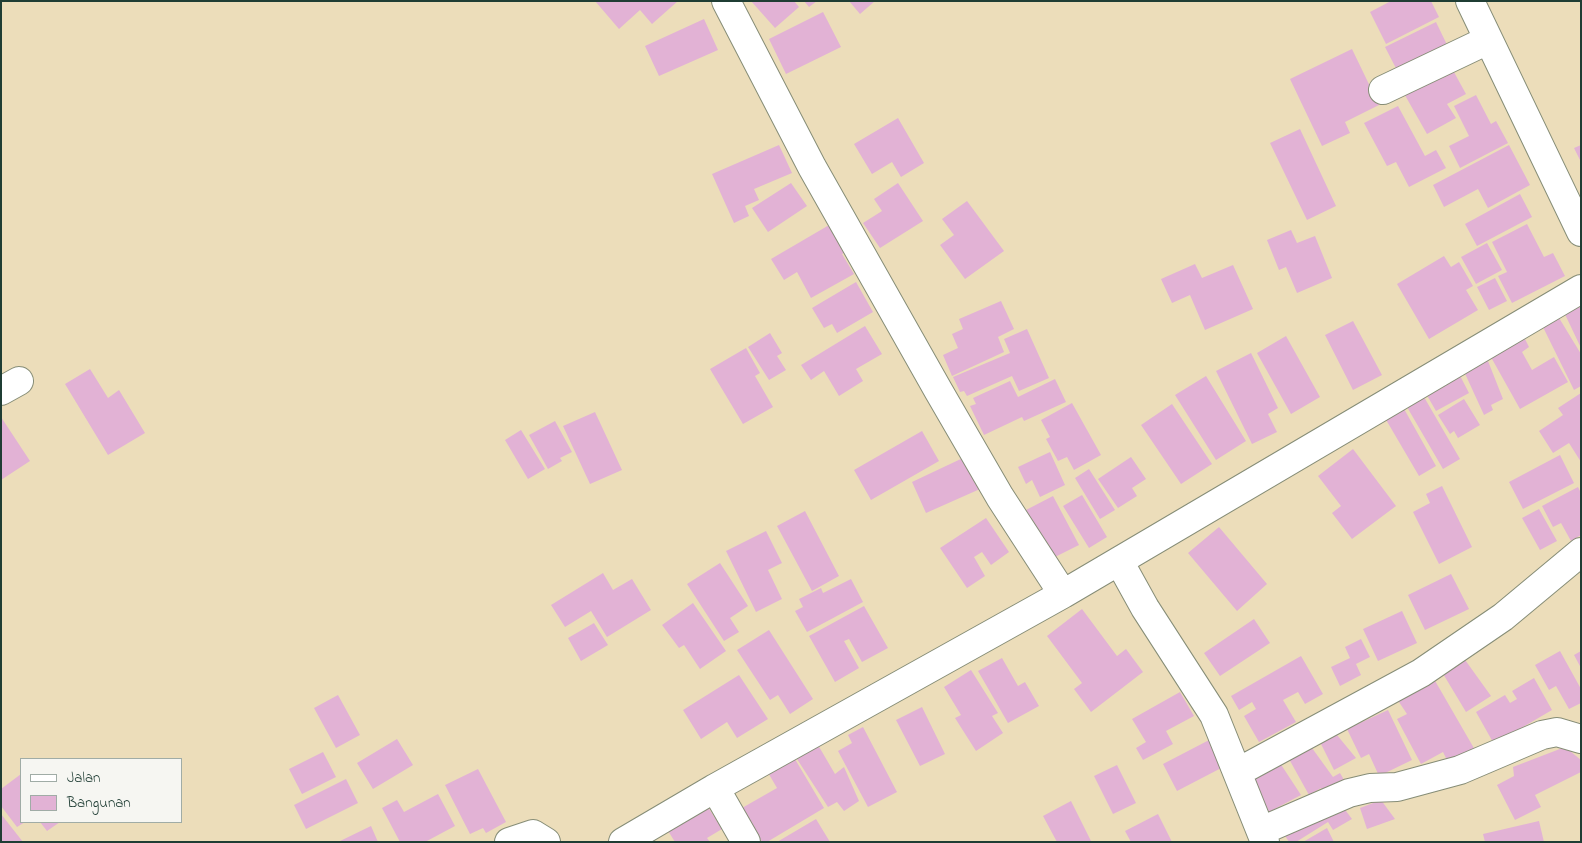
<!DOCTYPE html>
<html>
<head>
<meta charset="utf-8">
<style>
	body { margin:0 }
	#map { position:relative; width:1582px; height:843px; overflow:hidden; background:#ecddba; font-family:"Indie Flower",sans-serif }
	canvas { display:block }
	.frame { position:absolute; inset:0; border:2px solid #1f3d34; pointer-events:none }
	.legend { position:absolute; left:20px; top:758px; width:162px; height:65px; box-sizing:border-box; background:#f6f6f2; border:1px solid #a0aca6; margin:0; padding:6px 9px; list-style:none; font-size:15px; color:#1f3d34 }
	.legend li { display:flex; align-items:center; gap:10px; height:25px }
	.legend b { width:25px; border:1px solid #a0aca6 }
</style>
</head>
<body>
<div id="map">
<canvas width="1582" height="843"></canvas>
<div class="frame"></div>
<ul class="legend">
<li><b style="height:6px;background:#fff"></b>Jalan</li>
<li><b style="height:14px;background:#e2b2d5"></b>Bangunan</li>
</ul>
</div>
<script>
const g = document.querySelector('canvas').getContext('2d');
g.lineJoin = 'round';
function fillPath(path, color) { g.fillStyle = color; g.fill(path, 'evenodd'); }
const shape = rows => new Path2D(rows.map(r => 'M' + r).join(''));
function stroke(path, color, width, dash) { g.strokeStyle = color; g.lineWidth = width; g.lineCap = dash ? 'butt' : 'round'; g.setLineDash(dash || []); g.stroke(path); }
const building = shape([
	[595,1,678,1,652,24,640,10,619,29],
	[751,1,794,1,799,7,775,28],
	[804,1,817,1,809,7],
	[849,1,875,1,860,14],
	[1391,1,1431,1,1439,17,1386,44,1370,12],
	[823,12,841,47,786,74,769,39],
	[704,19,718,50,659,76,645,46],
	[1436,22,1450,51,1400,76,1385,47],
	[1352,49,1379,105,1345,122,1350,133,1322,146,1290,79],
	[1449,63,1466,94,1447,104,1456,118,1427,134,1402,90],
	[1476,95,1491,124,1496,121,1508,143,1460,168,1449,146,1469,136,1454,106],
	[1398,106,1425,156,1436,150,1446,168,1409,187,1396,162,1387,166,1364,123],
	[898,118,924,163,901,177,892,162,872,174,854,144],
	[1300,129,1336,206,1307,220,1270,143],
	[779,145,792,173,754,189,759,200,745,206,749,216,734,223,712,174],
	[1509,145,1530,185,1488,208,1478,189,1444,207,1433,185],
	[1581,145,1581,162,1574,148],
	[791,183,807,206,768,232,752,208],
	[898,183,923,221,880,248,863,223,882,211,874,199],
	[1520,194,1532,217,1477,246,1465,224],
	[967,201,1004,251,965,279,940,245,954,235,942,219],
	[836,221,852,248,842,254,854,274,811,298,797,272,784,280,771,259],
	[1527,224,1544,257,1553,253,1565,276,1512,303,1498,276,1507,272,1492,242],
	[1291,230,1297,243,1315,236,1332,278,1297,293,1286,267,1279,270,1267,240],
	[1487,243,1502,270,1476,284,1461,257],
	[1444,256,1451,267,1459,262,1473,286,1466,290,1478,310,1429,339,1397,284],
	[1195,264,1202,278,1233,265,1253,309,1205,330,1190,295,1172,303,1161,279],
	[1495,278,1507,301,1489,310,1477,287],
	[856,282,873,312,837,333,832,324,824,328,812,308],
	[1581,298,1581,348,1562,308],
	[1001,301,1014,329,998,337,1004,352,952,376,943,355,958,348,952,334,963,329,959,319],
	[1556,313,1581,354,1581,386,1574,390,1542,325],
	[1353,321,1382,375,1353,390,1325,335],
	[865,326,882,354,856,369,863,381,839,396,824,371,811,380,801,365],
	[1027,329,1049,378,1019,391,1012,376,967,396,964,391,960,392,953,377,1010,353,1004,339],
	[1521,331,1529,347,1522,352,1532,370,1554,357,1568,382,1520,409,1487,350],
	[770,333,782,353,777,356,786,370,769,380,748,347],
	[1286,336,1320,397,1291,414,1257,353],
	[746,348,760,373,755,376,773,407,743,424,710,369],
	[1251,353,1278,408,1268,414,1277,432,1252,444,1216,371],
	[1486,356,1503,399,1491,405,1493,410,1484,415,1462,367],
	[1455,366,1469,393,1436,411,1421,385],
	[90,369,108,398,119,390,145,433,108,455,65,384],
	[1206,376,1246,441,1216,460,1175,395],
	[1055,379,1066,402,1024,421,1022,417,984,435,970,406,976,404,973,398,1010,381,1018,397],
	[1581,393,1581,462,1569,443,1553,453,1539,431,1563,415,1558,408],
	[1424,397,1460,459,1443,469,1407,407],
	[1464,399,1480,425,1458,438,1454,431,1450,434,1438,415],
	[1072,403,1101,455,1074,470,1067,457,1058,461,1046,439,1050,437,1041,420],
	[1172,404,1212,464,1181,484,1141,425],
	[1403,407,1436,466,1419,476,1385,418],
	[595,412,622,470,590,484,563,426],
	[1,417,30,461,1,480],
	[555,421,572,452,560,458,562,461,548,469,529,435],
	[521,430,545,469,528,479,505,440],
	[922,431,939,461,871,500,854,470],
	[1353,449,1396,506,1352,539,1332,513,1341,506,1318,476],
	[1050,452,1065,485,1040,497,1032,480,1026,484,1018,467],
	[1560,455,1574,483,1523,509,1509,482],
	[965,457,980,489,926,513,912,482],
	[1131,457,1146,479,1132,488,1137,496,1118,508,1098,479],
	[1089,469,1115,510,1100,519,1075,478],
	[1442,486,1472,547,1439,564,1413,512,1430,503,1426,494],
	[1578,487,1581,493,1581,535,1571,541,1561,523,1553,527,1542,506],
	[1082,495,1107,537,1089,548,1063,506],
	[1053,496,1079,545,1051,559,1026,510],
	[1539,509,1557,541,1540,550,1522,518],
	[805,511,839,576,812,591,777,526],
	[986,518,1009,552,991,565,982,552,974,557,985,576,967,588,940,548],
	[1219,527,1267,584,1237,611,1188,553],
	[766,531,782,563,768,570,782,599,756,612,726,551],
	[720,563,748,606,730,618,739,632,724,641,687,584],
	[603,573,613,590,632,579,651,610,607,637,591,611,565,627,551,605],
	[1451,574,1469,609,1425,630,1408,595],
	[851,579,863,602,807,632,795,611,803,607,799,599,821,588,823,593],
	[693,603,726,651,700,669,684,645,679,648,662,625],
	[864,606,888,648,862,662,849,639,844,641,859,668,835,682,809,636],
	[1082,609,1117,656,1126,649,1143,672,1091,712,1074,689,1082,683,1047,636],
	[1402,611,1417,643,1378,661,1363,629],
	[1254,619,1270,643,1220,676,1204,653],
	[594,623,608,645,581,661,568,638],
	[769,630,813,699,790,714,778,695,770,700,737,650],
	[1361,639,1370,657,1356,664,1361,675,1340,686,1331,667,1350,658,1345,647],
	[1560,651,1581,689,1581,703,1569,709,1556,686,1549,690,1535,665],
	[1581,651,1581,668,1574,655],
	[1301,656,1323,694,1305,704,1298,692,1283,700,1296,722,1259,742,1244,716,1256,709,1252,702,1239,710,1231,696],
	[1463,657,1491,696,1466,712,1442,672],
	[1002,658,1018,686,1025,682,1039,706,1008,723,978,671],
	[971,670,998,713,992,716,1003,733,976,751,955,718,961,715,944,687],
	[739,675,768,719,737,738,727,722,701,739,683,710],
	[1534,678,1552,710,1494,744,1476,712,1505,695,1510,703,1517,699,1512,691],
	[1434,679,1475,750,1449,764,1443,752,1421,764,1397,719,1407,714,1397,699],
	[1180,692,1194,716,1166,731,1173,744,1143,760,1136,748,1146,742,1132,719],
	[338,695,360,735,336,748,314,708],
	[922,707,945,754,920,766,896,720],
	[1388,710,1412,760,1379,776,1369,754,1361,758,1347,729],
	[863,727,897,792,868,807,838,751,852,743,848,735],
	[1337,735,1356,758,1334,770,1320,742],
	[1213,738,1227,765,1177,791,1163,764],
	[397,739,413,765,373,789,357,763],
	[818,745,835,774,844,767,859,801,844,811,837,802,828,807,797,759],
	[1565,747,1581,760,1581,772,1535,795,1541,807,1515,820,1497,785,1514,776,1513,767],
	[1312,748,1333,777,1340,773,1347,785,1326,797,1321,788,1309,795,1289,759],
	[789,749,824,808,767,842,762,842,742,808,777,788,763,764],
	[323,752,336,777,302,794,289,769],
	[1280,763,1301,795,1269,812,1252,778],
	[1117,765,1136,803,1113,814,1094,776],
	[478,769,506,822,486,833,483,828,470,834,445,785],
	[21,774,21,822,25,822,17,827,1,806,1,789],
	[346,779,358,803,306,829,294,805],
	[438,794,455,826,425,842,400,842,382,808,397,800,404,812],
	[1381,800,1395,819,1367,829,1360,808],
	[704,801,722,829,707,838,710,842,675,842,665,826],
	[1071,801,1091,841,1090,842,1057,842,1043,816],
	[1340,803,1352,819,1333,830,1328,822,1296,842,1289,842,1284,834],
	[1,814,23,842,1,842],
	[1158,814,1172,842,1131,842,1125,831],
	[816,819,830,842,777,842],
	[1539,821,1544,842,1485,842,1483,834],
	[40,822,60,822,47,831],
	[371,826,378,842,338,842],
	[1327,828,1334,842,1303,842]
]);
const minor = shape([
	[726,1,812,167,938,390,1000,497,1063,594],
	[1383,90,1488,40],
	[1,391,19,381],
	[1119,561,1145,608,1214,715,1265,842],
	[1238,772,1421,673,1503,617,1581,552],
	[1261,831,1349,793,1370,788,1397,787,1460,770,1542,735,1557,732,1581,739],
	[509,842,533,834,546,842],
	[623,842,715,788],
	[746,842,715,788,1063,594,1581,289]
]);
const highway = shape([
	[1470,1,1581,232]
]);
fillPath(building, '#e2b2d5');
stroke(minor, '#868d77', 30);
stroke(highway, '#868d77', 30);
stroke(minor, '#fff', 28);
stroke(highway, '#fff', 28);
</script>
</body>
</html>
